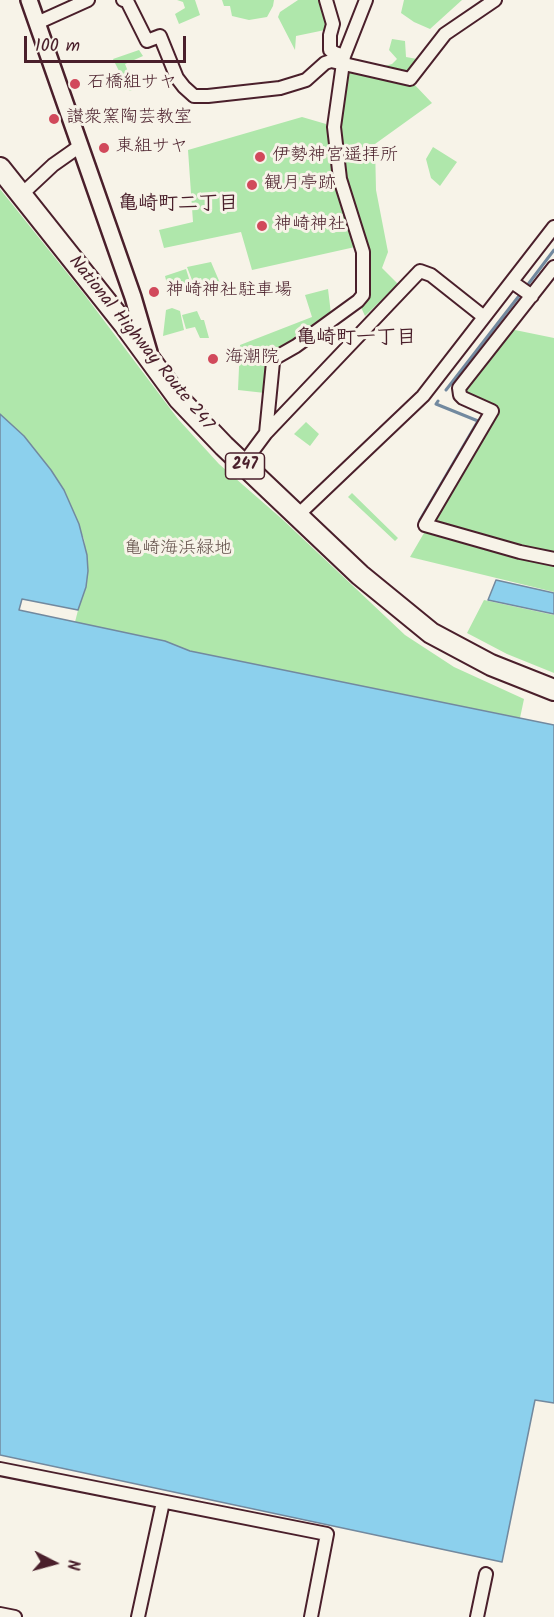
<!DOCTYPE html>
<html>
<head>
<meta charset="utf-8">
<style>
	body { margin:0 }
	#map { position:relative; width:554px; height:1617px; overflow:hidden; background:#f7f3e8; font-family:Kalam,sans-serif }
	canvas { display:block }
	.north { position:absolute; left:24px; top:1533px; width:60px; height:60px; -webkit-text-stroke:4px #f7f3e8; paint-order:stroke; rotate:96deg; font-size:16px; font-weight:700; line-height:24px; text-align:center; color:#4a1f2b }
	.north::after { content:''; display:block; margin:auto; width:21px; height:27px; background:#4a1f2b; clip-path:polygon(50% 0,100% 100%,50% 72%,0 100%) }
	.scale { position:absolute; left:24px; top:36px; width:162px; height:27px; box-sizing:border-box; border:3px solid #4a1f2b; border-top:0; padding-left:8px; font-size:18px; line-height:21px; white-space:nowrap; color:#4a1f2b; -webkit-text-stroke:4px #f7f3e8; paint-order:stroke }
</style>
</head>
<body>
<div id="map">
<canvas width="554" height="1617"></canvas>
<div class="north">N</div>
<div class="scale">100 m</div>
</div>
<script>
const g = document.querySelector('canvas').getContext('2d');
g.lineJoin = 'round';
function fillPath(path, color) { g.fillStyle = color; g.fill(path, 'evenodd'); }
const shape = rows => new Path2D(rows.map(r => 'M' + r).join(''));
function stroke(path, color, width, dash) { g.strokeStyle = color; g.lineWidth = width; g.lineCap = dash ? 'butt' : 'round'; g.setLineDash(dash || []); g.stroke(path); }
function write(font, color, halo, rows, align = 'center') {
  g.font = font + ' Kalam,"Klee One",sans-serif'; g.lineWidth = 6; g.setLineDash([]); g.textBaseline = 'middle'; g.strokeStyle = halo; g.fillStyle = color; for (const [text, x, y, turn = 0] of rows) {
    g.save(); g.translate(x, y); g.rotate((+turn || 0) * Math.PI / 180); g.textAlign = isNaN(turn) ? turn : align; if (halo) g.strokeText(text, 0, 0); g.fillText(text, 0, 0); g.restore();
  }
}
const green = shape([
	[177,0,195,0,200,15,179,24,175,14,185,8,183,2],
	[222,0,274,0,273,6,267,17,249,20,232,16,230,6,224,6],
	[298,0,322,0,327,24,325,30,296,36,295,50,278,17,280,12],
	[404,0,462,0,430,29,414,22,401,13],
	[392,39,405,41,406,57,417,59,418,63,410,75,381,67,392,64,397,59,389,50],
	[139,50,143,56,125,64,135,89,129,91,113,59],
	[350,73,401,83,413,83,432,103,375,144,376,190,388,252,382,268,398,284,365,316,360,305,368,283,346,177,341,140,340,112,344,78],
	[302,117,326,124,335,188,355,247,252,270,241,232,164,248,159,230,193,222,188,150],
	[433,147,457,162,440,186,431,178,426,159],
	[0,189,84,294,178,419,219,464,282,519,405,635,454,667,524,699,520,718,190,651,165,641,75,622,88,571,84,539,51,470,24,436,0,414],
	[211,262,223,290,208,296,201,278,192,280,187,267],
	[186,269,191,285,169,292,165,276],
	[328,289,331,314,270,356,265,393,238,390,240,345,312,317,305,295],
	[172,308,180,311,184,330,163,336,166,310],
	[197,311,201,320,204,320,209,338,200,338,195,327,186,329,182,315],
	[510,329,554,338,554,592,410,557,497,408,473,398,467,393,465,387],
	[306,422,319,434,310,446,294,434],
	[352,493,398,538,395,541,348,497],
	[484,600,554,615,554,673,507,654,467,633]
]);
const water = shape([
	[0,414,24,436,51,470,64,490,79,524,87,555,88,571,86,587,78,610,22,599,19,610,165,641,190,651,554,725,554,1403,535,1400,502,1562,0,1455,0,414],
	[496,580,554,593,554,614,488,600,496,580]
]);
const stream = shape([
	[526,287,554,250],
	[446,390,522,292],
	[420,520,478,421,436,404,438,401]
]);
const minor = shape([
	[123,0,127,1,147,41,160,36,177,78,184,87,194,96,208,96,280,88,306,80,325,63,331,61,410,79,445,34,495,0],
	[326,0,333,24,330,35,330,50,335,53,344,56],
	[37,23,88,0],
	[21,195,53,165,80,146],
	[554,267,459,388,460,395,463,398,492,411,425,525,520,552,554,559],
	[512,282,532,296],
	[266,433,273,362,275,358,296,346,358,301,363,295,363,252,340,179,334,127,344,56,366,0],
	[243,464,266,433,420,271,431,275,484,317],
	[298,515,423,396,554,227],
	[0,1469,327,1534,311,1617],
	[0,1614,15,1617],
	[138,1617,163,1502],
	[477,1617,486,1574]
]);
const tertiary = shape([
	[29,0,133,297,149,352]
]);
const trunk = shape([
	[0,168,124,324,179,399,224,446,360,575,431,633,491,665,554,690]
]);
const markers = [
	[75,84,6,"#d1495b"],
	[54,119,6,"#d1495b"],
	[104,148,6,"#d1495b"],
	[260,157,6,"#d1495b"],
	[252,185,6,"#d1495b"],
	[262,226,6,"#d1495b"],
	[154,292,6,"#d1495b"],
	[213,359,6,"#d1495b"]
];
const shields = [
	[245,466,39]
];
const shieldNames = [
	["247",245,466]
];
const poiNames = [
	["石橋組サヤ",87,84],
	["讃衆窯陶芸教室",66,119],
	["東組サヤ",116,148],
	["伊勢神宮遥拝所",272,157],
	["観月亭跡",264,185],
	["神崎神社",274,226],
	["神崎神社駐車場",166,292],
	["海潮院",225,359]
];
const streetNames = [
	["National Highway Route 247",140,344,51]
];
const parkNames = [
	["亀崎海浜緑地",178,550]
];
const neighbourhoodNames = [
	["亀崎町二丁目",178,206],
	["亀崎町一丁目",356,340]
];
fillPath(green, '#afe7ab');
fillPath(water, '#8cd0ed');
stroke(water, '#72899f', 1.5);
stroke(stream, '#72899f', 3);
stroke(minor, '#4a1f2b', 16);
stroke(tertiary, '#4a1f2b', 20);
stroke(trunk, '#4a1f2b', 24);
stroke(minor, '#f7f3e8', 12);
stroke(tertiary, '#f7f3e8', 15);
stroke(trunk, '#f7f3e8', 20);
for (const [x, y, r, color] of markers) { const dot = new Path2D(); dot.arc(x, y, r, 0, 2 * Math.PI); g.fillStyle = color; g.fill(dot); stroke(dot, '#f7f3e8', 2); }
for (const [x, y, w] of shields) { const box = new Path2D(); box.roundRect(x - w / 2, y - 13, w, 26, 4.5); g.fillStyle = '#f7f3e8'; g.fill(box); stroke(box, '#4a1f2b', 1.5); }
write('bold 16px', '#4a1f2b', null, shieldNames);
write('18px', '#4a1f2b', '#f7f3e8', poiNames, 'left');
write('18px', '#4a1f2b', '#f7f3e8', streetNames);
write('18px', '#63514b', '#f7f3e8', parkNames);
write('bold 20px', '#4a1f2b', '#f7f3e8', neighbourhoodNames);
</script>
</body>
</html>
